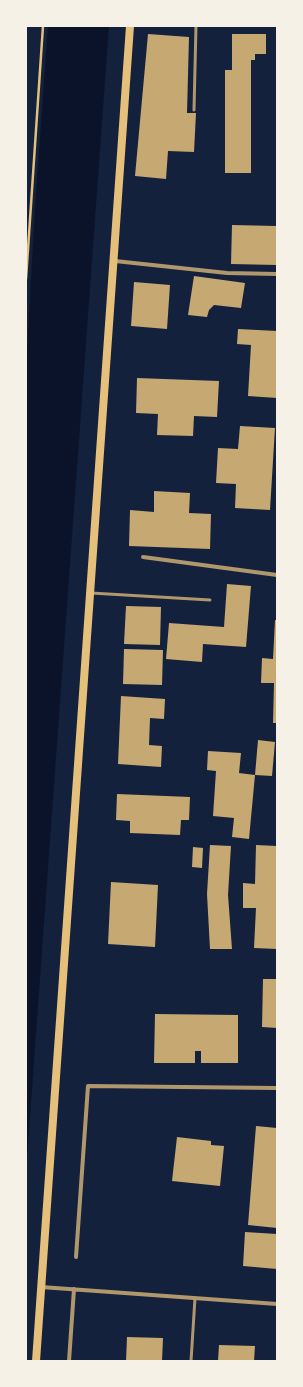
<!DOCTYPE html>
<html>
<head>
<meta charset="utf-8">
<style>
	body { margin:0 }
	#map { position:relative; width:303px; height:1387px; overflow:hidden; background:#14213d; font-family:Manrope,sans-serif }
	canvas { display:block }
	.frame { position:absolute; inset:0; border:27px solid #f6f1e7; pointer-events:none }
</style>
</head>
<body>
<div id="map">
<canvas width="303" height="1387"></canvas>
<div class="frame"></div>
</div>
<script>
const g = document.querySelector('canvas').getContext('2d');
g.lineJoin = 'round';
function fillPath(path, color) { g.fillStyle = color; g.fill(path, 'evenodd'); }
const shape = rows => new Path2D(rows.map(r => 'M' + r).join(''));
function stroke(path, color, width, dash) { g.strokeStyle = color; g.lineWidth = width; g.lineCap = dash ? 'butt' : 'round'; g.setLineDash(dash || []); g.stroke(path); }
const water = shape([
	[48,26,109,26,26,1172,26,369,35,207]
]);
const building = shape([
	[148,34,189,37,187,113,196,113,194,152,168,151,166,179,135,176],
	[232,34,266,34,266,54,255,54,255,60,251,60,251,173,225,173,225,70,232,70],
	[232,225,277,226,277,265,231,264],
	[194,276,245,283,241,308,214,305,209,310,207,317,188,315],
	[134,282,170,285,167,329,131,326],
	[238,329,277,331,277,398,248,396,251,345,237,344],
	[137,378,219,381,217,417,194,416,193,436,157,435,158,414,136,413],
	[240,426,275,428,270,510,235,508,236,484,216,483,218,448,238,449],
	[154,491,190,493,189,513,211,514,210,549,129,546,130,510,154,512],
	[227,584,251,586,246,647,203,644,202,662,166,659,169,623,224,627],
	[126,606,161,607,160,645,124,644],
	[275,620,277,620,277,723,273,723,274,683,261,683,262,658,273,659],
	[124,649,163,650,162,685,123,684],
	[121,696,165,699,164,719,150,718,149,745,162,746,161,767,118,764],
	[258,740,275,742,272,776,255,775],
	[208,751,241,753,239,773,255,775,249,839,232,837,234,818,213,816,216,771,207,770],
	[117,794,190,797,189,820,181,820,180,835,130,833,130,821,116,820],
	[210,845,231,846,228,895,232,949,210,949,207,894],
	[256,845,277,846,277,949,254,948,256,908,243,908,243,883,255,884],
	[193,847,203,848,202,868,192,867],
	[111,882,158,885,155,947,108,944],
	[263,979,277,979,277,1028,262,1027],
	[155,1014,238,1015,238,1063,201,1063,201,1051,195,1051,195,1063,154,1063],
	[256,1126,277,1128,277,1228,248,1225],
	[177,1137,211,1141,211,1145,224,1146,220,1186,172,1181],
	[245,1232,277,1234,277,1269,243,1266],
	[127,1337,163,1338,162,1361,126,1361],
	[219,1345,255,1346,254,1361,218,1361]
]);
const path = shape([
	[26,279,43,26]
]);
const service = shape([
	[194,110,196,26],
	[91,593,210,600],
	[191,1361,195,1298]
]);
const minor = shape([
	[115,261,227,273,277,274],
	[143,557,277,575],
	[76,1257,88,1086,277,1088],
	[41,1287,277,1304],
	[69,1361,74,1289]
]);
const secondary = shape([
	[36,1361,130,26]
]);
fillPath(water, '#0b132b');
fillPath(building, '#c6a872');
stroke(path, '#e5c07b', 2.5);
stroke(service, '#b1986c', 3);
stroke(minor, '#b1986c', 4);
stroke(secondary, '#e5c07b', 8);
</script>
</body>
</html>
